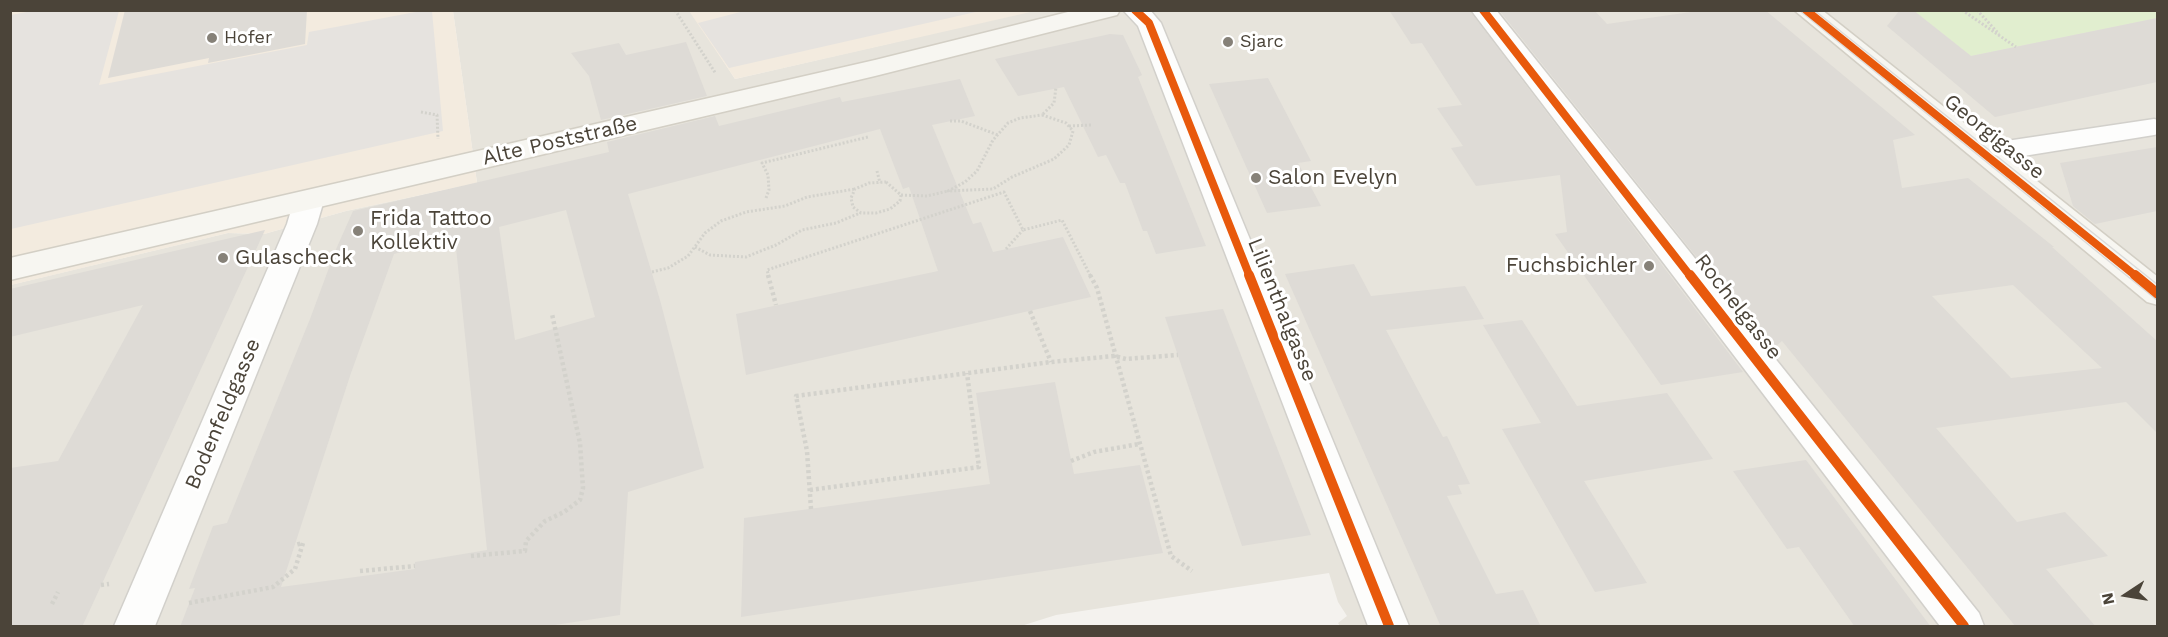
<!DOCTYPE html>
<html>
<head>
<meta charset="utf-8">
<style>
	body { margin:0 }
	#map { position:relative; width:2168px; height:637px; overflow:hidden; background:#f4f2ee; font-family:"Work Sans",sans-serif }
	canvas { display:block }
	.frame { position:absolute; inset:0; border:12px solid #4b4439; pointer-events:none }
	.north { position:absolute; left:2096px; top:565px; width:60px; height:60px; -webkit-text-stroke:4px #fff; paint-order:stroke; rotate:258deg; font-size:16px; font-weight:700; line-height:24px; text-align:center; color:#4b4439 }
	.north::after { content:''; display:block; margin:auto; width:21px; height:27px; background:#4b4439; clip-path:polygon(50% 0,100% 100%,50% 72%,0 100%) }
</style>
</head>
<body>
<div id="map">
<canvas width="2168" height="637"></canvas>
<div class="frame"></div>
<div class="north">N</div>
</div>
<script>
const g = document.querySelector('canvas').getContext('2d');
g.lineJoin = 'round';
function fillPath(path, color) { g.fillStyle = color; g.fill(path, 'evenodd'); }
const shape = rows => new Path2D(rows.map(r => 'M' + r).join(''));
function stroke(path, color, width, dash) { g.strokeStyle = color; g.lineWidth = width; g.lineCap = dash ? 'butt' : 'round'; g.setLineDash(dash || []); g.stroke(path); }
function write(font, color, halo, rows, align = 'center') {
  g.font = font + ' "Work Sans",sans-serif'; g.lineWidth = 6; g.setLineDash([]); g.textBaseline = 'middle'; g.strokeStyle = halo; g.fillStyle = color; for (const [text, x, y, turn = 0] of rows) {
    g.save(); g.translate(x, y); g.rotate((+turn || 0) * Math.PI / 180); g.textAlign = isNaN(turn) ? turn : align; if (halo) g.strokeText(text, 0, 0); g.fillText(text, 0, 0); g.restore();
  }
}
const residential = shape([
	[1035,10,2157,11,2157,626,1340,626,1338,623,1347,616,1338,602,1329,573,1056,615,1021,626,11,626,10,285,228,233,264,234,346,211,477,183,453,11,691,11,735,79]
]);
const commercial = shape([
	[10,11,453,11,477,183,346,211,264,234,228,233,11,285],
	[689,11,1035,11,735,79]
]);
const green = shape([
	[2157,10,2158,18,1971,56,1914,11]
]);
const parking = shape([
	[37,10,119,11,99,85,307,45,309,32,421,11,432,11,443,131,11,229,11,15],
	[748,10,980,10,980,11,729,68,698,23]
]);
const building = shape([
	[125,10,307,10,305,44,208,63,209,58,108,78],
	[1389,10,1469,10,1743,372,1661,385,1555,234,1567,232,1560,175,1476,186,1451,148,1463,146,1437,108,1462,105,1422,43,1411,44],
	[1499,10,1594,10,1607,24,1705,10,1765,10,1915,135,1893,140,1902,188,1968,178,2054,247,2052,247,2157,341,2157,433,2126,402,1936,428,2017,522,2065,512,2108,556,2046,569,2096,627,2016,627,1782,341,1771,350],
	[2013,285,2102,368,2011,378,1932,296],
	[1900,10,1913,10,1971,56,2157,18,2157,82,1995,117,1887,26],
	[1110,34,1123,35,1142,75,1138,77,1206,246,1156,254,1147,231,1143,231,1125,183,1120,183,1106,155,1098,157,1064,87,1018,96,995,59],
	[686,42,707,96,601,120,589,76,571,53,619,43,626,55],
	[1268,78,1311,161,1298,163,1321,206,1267,213,1209,84],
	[960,79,975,116,932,125,973,224,981,222,993,252,1063,237,1091,297,746,375,736,314,938,271,909,187,903,189,880,129,628,194,660,300,704,468,628,492,620,615,542,627,180,627,195,588,189,589,213,526,227,523,310,319,330,265,329,265,353,211,609,152,607,142,715,116,719,126,840,97,842,102],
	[566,210,595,317,515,340,499,227],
	[455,238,487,550,415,562,415,569,281,587,351,373,394,254],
	[2157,147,2157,211,2095,224,2073,206,2060,163],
	[265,230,82,627,10,627,10,468,58,461,143,305,10,337,10,289],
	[1354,264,1371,296,1465,286,1484,319,1386,330,1443,437,1447,436,1470,484,1458,485,1462,494,1447,496,1496,594,1523,590,1541,627,1441,627,1285,274],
	[1223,309,1237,345,1311,535,1242,546,1165,317],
	[1522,320,1577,406,1667,393,1713,459,1584,481,1647,583,1595,592,1502,429,1541,423,1483,325],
	[1055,382,1074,474,1140,465,1163,553,741,617,744,518,990,484,976,393],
	[1806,460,1931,627,1855,627,1799,547,1787,549,1733,471]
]);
const pathFar1 = shape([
	[675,10,716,74],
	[1962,10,2016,47],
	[1977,10,1999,34],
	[421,112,437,115,438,139],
	[1043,114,1054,103,1056,87],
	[1042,115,1066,123,1073,131,1069,145,1054,159,1012,177,993,189,948,191,965,182,977,171,993,140,1008,123,1020,118,1042,115],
	[950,121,961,121,998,135],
	[1069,126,1091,125],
	[877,171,880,183],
	[886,182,901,195,900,201,890,209,876,213,861,213,853,207,851,198,855,189,869,183,886,182],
	[901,195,927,196,948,191],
	[766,198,769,190,768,175,762,163,868,137],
	[695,247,710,255,746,257,776,245,802,230,836,223,860,213],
	[1006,249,1023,230],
	[652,272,668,268,688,256,705,233,721,221,746,212,785,206,807,197,855,189],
	[769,277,767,270,1004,192,1023,230,1062,220,1091,277]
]);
const path = shape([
	[768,275,776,305],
	[1090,275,1097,288,1171,556,1192,571],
	[1030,311,1051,362],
	[1071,461,1094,452,1139,444],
	[810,490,979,467,967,373],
	[811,509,807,451,796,396,1051,362,1114,356,1126,359,1178,355],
	[471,556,525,551,526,541,545,521,564,512,580,500,583,488,580,443,552,314],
	[360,571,415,566],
	[101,585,109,584],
	[189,603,273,587,295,569,303,543,295,545],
	[52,604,58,592]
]);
const street = shape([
	[1123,10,1150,10,1161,23,1409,626,1368,626,1138,26,1123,10],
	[1471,10,1496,10,1979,613,1984,626,1940,626,1471,10],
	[2154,119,2158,120,2158,134,2154,135,1986,162,1976,159,1972,153,1976,147,1986,144,2154,119],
	[309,191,320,193,324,200,317,224,155,626,114,626,287,224,294,200,298,193,309,191]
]);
const secondary = shape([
	[1076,10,1120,10,1117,15,875,76,10,280,10,258,875,60,1076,10],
	[1794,10,1822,10,2158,277,2158,305,2147,302,1794,10]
]);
const tram = shape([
	[1799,10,2158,301],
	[1814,10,2158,285]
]);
const cyclewayFar1 = shape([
	[1135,10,1149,23,1250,277],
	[1483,10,1691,277],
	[1806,10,2137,277]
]);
const cycleway = shape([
	[1249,275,1389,626],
	[1690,275,1964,626],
	[2135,275,2158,294]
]);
const markers = [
	[212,38,6,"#868178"],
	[1228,42,6,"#868178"],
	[1256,178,6,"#868178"],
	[358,231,6,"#868178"],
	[223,258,6,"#868178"],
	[1649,266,6,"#868178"]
];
const farPoinames = [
	["Hofer",224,38],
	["Sjarc",1240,42]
];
const streetNames = [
	["Georgigasse",1994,137,39],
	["Alte Poststraße",560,141,-13],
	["Rochelgasse",1738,307,52],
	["Lilienthalgasse",1282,310,68],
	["Bodenfeldgasse",223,414,-67]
];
const poiNames = [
	["Salon Evelyn",1268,178],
	["Frida Tattoo",370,219],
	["Kollektiv",370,243],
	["Gulascheck",235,258],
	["Fuchsbichler",1637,266,"right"]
];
fillPath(residential, '#e7e4dc');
fillPath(commercial, '#f3ebdf');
fillPath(green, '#e1eecf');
fillPath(parking, '#e6e3df');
fillPath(building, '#dedbd6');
stroke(street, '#d2d0cb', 3);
stroke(secondary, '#d3cfc5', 3);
stroke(pathFar1, '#d3d2cc', 3, [2, 2]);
stroke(path, '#d3d2cc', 4.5, [3, 3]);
fillPath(street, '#fdfdfc');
fillPath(secondary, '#f7f6f1');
stroke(tram, '#dbdbda', 1.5);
stroke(cyclewayFar1, '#e8590c', 8);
stroke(cycleway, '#e8590c', 10);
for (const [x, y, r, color] of markers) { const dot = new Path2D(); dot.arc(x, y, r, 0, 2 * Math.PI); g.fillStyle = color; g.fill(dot); stroke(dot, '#fff', 2); }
write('18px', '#4b4439', '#fff', farPoinames, 'left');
write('21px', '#4b4439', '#fff', streetNames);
write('21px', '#4b4439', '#fff', poiNames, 'left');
</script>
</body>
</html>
